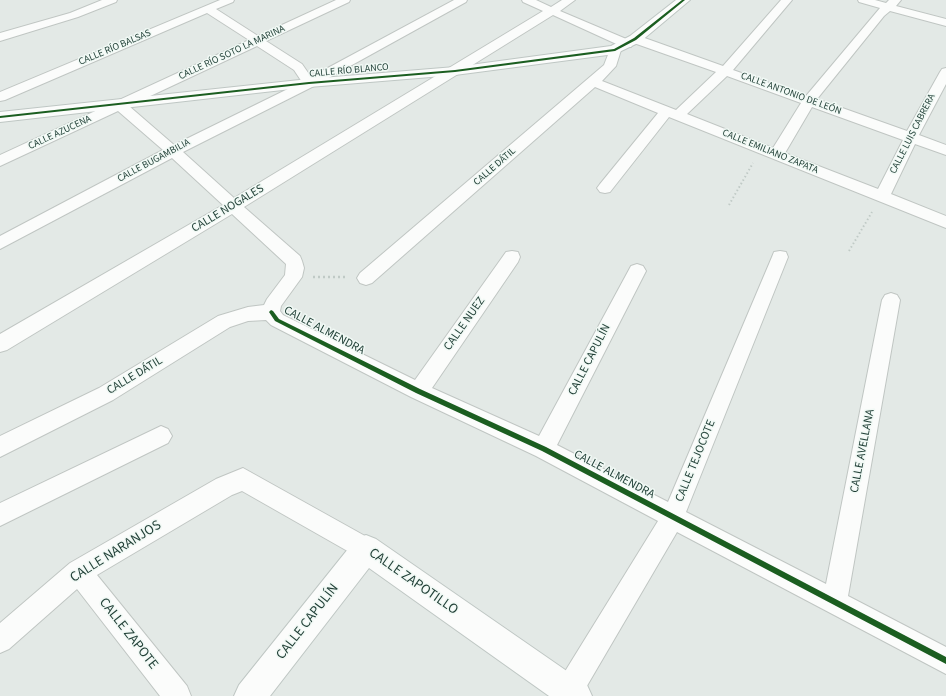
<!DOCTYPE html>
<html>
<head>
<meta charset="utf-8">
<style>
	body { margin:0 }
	canvas { display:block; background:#e3e9e6 }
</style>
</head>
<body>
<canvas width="946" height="696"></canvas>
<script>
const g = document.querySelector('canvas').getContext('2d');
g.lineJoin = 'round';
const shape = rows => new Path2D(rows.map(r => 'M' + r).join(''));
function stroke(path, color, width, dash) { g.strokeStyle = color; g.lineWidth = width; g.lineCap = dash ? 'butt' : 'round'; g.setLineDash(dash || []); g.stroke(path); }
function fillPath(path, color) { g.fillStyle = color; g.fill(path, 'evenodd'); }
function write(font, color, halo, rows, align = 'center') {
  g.font = font + ' "Source Sans 3",sans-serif'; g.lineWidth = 3; g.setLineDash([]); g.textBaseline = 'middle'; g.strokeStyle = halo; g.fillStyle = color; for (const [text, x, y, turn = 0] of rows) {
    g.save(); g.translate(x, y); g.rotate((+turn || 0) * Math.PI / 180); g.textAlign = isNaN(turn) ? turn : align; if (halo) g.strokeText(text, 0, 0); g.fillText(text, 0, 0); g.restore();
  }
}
const pathFar1 = shape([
	[729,205,753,163],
	[849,251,872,212]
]);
const path = shape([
	[313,277,348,277]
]);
const street = shape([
	[102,0,117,0,116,2,78,17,0,41,0,33,70,13,102,0],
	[220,0,234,0,233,2,216,9,258,36,336,0,350,0,349,2,266,41,302,64,311,77,454,0,467,0,466,2,314,86,183,152,234,198,543,11,523,2,522,0,536,0,551,7,562,0,575,0,560,11,631,41,629,39,631,36,639,36,723,66,781,0,792,0,733,70,806,96,880,8,859,2,858,0,875,0,886,3,889,0,901,0,896,6,946,19,946,26,890,11,884,16,817,99,907,131,940,72,942,69,946,68,946,84,919,135,946,145,946,155,915,144,891,194,946,216,946,228,669,117,610,192,605,193,600,192,597,188,600,184,658,113,595,87,372,283,366,285,360,283,357,278,360,273,604,65,611,47,615,46,619,47,621,50,616,66,602,81,676,110,716,72,631,42,633,44,631,47,623,47,553,15,244,207,300,256,302,261,304,268,302,277,281,306,280,311,283,315,415,380,506,252,512,251,518,252,520,257,518,262,432,388,539,436,631,266,637,264,643,266,646,271,557,445,668,502,772,257,774,252,780,251,786,252,788,257,686,512,826,584,882,300,885,295,891,293,897,295,900,300,848,596,946,647,946,674,677,532,581,696,552,696,556,686,658,521,536,456,411,397,271,325,266,320,248,321,230,327,113,400,0,457,0,436,99,388,218,316,248,307,264,305,267,299,285,275,286,264,232,214,7,350,0,352,0,334,223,205,172,158,0,249,0,236,163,150,118,111,0,166,0,155,249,40,207,13,5,100,0,101,0,92,220,0],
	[257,46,294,70,302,82,174,145,129,106,257,46],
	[727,76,801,103,773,148,687,114,727,76],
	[812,107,903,140,878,189,785,153,812,107],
	[161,426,168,429,172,436,168,443,0,526,0,503,161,426],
	[243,468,374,541,378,549,374,557,366,561,358,557,242,491,232,495,97,575,187,686,191,696,160,696,77,589,9,649,0,653,0,623,70,563,216,479,243,468]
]);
const secondary = shape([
	[676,0,690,0,640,42,615,54,455,75,309,87,0,122,0,112,309,79,455,67,611,46,630,36,676,0],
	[366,535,376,539,587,685,592,696,549,696,369,568,270,696,234,696,239,685,356,539,366,535]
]);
const cycleway = shape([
	[682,0,685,0,636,40,615,51,455,72,309,84,0,118,0,116,309,82,455,70,614,49,634,38,682,0],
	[271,310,273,311,279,319,420,389,546,447,946,657,946,664,542,451,416,393,275,321,269,312,271,310]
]);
const farStreetnames = [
	["CALLE RÍO BALSAS",115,48,-23],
	["CALLE RÍO SOTO LA MARINA",232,53,-25],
	["CALLE RÍO BLANCO",349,71,-5],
	["CALLE ANTONIO DE LEÓN",791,94,20],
	["CALLE AZUCENA",60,133,-25],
	["CALLE LUIS CABRERA",913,134,-63],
	["CALLE EMILIANO ZAPATA",770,152,22],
	["CALLE BUGAMBILIA",154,161,-28],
	["CALLE DÁTIL",495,167,-41]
];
const streetNames = [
	["CALLE NOGALES",228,209,-31],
	["CALLE NUEZ",465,324,-55],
	["CALLE ALMENDRA",324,331,28],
	["CALLE CAPULÍN",590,360,-63],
	["CALLE DÁTIL",135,376,-31],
	["CALLE AVELLANA",863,451,-79],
	["CALLE TEJOCOTE",696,461,-68],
	["CALLE ALMENDRA",614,475,28]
];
const nearStreetnames = [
	["CALLE NARANJOS",116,552,-32],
	["CALLE ZAPOTILLO",413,582,35],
	["CALLE CAPULÍN",308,622,-52],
	["CALLE ZAPOTE",128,634,52]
];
stroke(street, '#c0c6c3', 2);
stroke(secondary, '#bfc7c4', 2);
stroke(pathFar1, '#c0cac6', 2, [1.5, 2.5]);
stroke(path, '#c0cac6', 2.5, [2, 3]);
fillPath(street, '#fbfcfb');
fillPath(secondary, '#fbfcfb');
fillPath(cycleway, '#1b5e20');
write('10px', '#1f3e35', '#f1f9f5', farStreetnames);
write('12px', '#1f3e35', '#f1f9f5', streetNames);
write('14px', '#1f3e35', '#f1f9f5', nearStreetnames);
</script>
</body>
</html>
